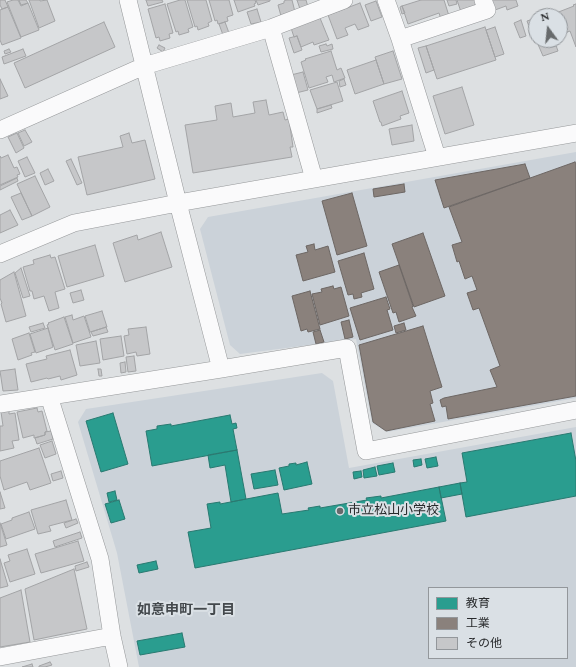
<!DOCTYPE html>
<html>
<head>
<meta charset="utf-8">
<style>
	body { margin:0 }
	#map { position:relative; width:576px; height:667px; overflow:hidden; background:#dde0e2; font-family:Spectral,"Noto Sans JP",serif }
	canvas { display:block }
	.legend { position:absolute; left:428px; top:587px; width:140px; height:72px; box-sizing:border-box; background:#dae0e5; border:1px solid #93979b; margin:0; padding:5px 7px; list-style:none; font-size:12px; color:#282a2c }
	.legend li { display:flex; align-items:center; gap:8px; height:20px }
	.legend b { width:20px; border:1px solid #93979b }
	.north { position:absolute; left:528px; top:8px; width:40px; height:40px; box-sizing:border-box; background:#dae0e5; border:1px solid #93979b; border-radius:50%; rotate:345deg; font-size:11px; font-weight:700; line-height:16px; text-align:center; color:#282a2c }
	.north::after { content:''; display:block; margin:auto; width:14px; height:18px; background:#676a6c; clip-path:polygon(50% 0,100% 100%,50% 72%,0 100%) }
</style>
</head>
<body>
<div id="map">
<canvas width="576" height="667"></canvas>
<ul class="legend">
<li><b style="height:11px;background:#2a9d8f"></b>教育</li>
<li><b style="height:11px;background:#8a817c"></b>工業</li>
<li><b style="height:11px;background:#c6c7c9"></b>その他</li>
</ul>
<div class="north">N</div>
</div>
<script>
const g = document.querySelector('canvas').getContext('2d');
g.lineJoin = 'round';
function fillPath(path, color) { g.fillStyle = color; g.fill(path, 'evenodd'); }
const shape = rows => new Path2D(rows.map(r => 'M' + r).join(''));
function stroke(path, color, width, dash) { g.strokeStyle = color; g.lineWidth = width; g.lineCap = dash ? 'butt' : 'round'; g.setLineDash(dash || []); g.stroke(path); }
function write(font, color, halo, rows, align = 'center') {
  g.font = font + ' Spectral,"Noto Sans JP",serif'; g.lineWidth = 4; g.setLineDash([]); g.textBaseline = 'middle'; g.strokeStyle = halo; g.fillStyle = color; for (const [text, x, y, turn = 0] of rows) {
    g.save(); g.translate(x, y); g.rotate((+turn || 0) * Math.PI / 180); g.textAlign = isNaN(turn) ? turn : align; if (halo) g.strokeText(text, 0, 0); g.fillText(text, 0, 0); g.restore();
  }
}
const built = shape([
	[576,152,576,398,387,432,372,423,356,339,240,354,230,345,200,229,208,217],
	[322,373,333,381,349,468,576,427,576,667,139,667,117,553,78,422,86,409],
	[429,588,567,588,567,658,429,658]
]);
const schools = shape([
	[113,413,128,464,101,472,86,421,113,413],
	[230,415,232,424,236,423,237,428,233,429,237,450,152,466,146,431,157,429,157,426,171,424,171,426,230,415],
	[571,433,576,461,576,496,466,517,460,483,467,482,462,453,571,433],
	[237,450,246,499,231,502,225,465,210,468,208,455,237,450],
	[436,457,438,466,427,468,425,459,436,457],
	[421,459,422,465,414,467,413,460,421,459],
	[307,462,312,484,284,490,279,468,289,466,289,464,296,463,296,465,307,462],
	[393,463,395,472,379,475,377,466,393,463],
	[375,467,377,476,364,478,363,470,375,467],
	[275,470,278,485,254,489,251,474,275,470],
	[361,471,362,477,354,479,353,472,361,471],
	[460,483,462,494,441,498,439,487,460,483],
	[439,487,446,521,195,568,188,532,211,528,207,504,220,502,220,504,278,493,282,514,309,510,308,508,320,506,320,508,367,500,366,498,381,496,381,498,439,487],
	[115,491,117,500,109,502,107,493,115,491],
	[119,500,125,519,111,523,105,504,119,500],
	[156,561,158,569,139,573,137,565,156,561],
	[182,633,185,647,140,655,137,641,182,633]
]);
const industry = shape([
	[575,162,576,164,576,396,448,419,446,406,442,407,440,400,444,398,497,387,490,370,500,366,479,308,473,310,467,293,477,290,472,276,465,279,459,261,457,262,452,245,462,242,449,207,575,162],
	[525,164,530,178,444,208,435,180,525,164],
	[404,184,405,192,374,197,373,189,404,184],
	[352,193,367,246,337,255,322,201,352,193],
	[423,233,445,296,414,307,392,244,423,233],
	[314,244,315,250,328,246,335,272,303,281,296,255,308,252,306,246,314,244],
	[364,253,374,289,361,293,362,297,354,299,353,294,348,295,338,261,364,253],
	[399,265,413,306,412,307,416,316,399,322,396,312,393,313,379,272,399,265],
	[333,286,334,289,341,287,349,316,320,325,312,294,322,292,321,289,333,286],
	[310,291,320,329,308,332,307,329,301,331,292,296,310,291],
	[386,297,390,309,387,310,393,330,360,340,350,308,386,297],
	[349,320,353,337,345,339,341,322,349,320],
	[404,323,406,330,396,333,394,326,404,323],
	[423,326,442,387,430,391,433,403,430,404,435,421,386,431,373,422,359,345,423,326],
	[320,330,324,342,316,344,313,332,320,330]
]);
const building = shape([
	[0,0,5,0,8,7,2,9,0,5,0,0],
	[13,0,18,0,21,6,28,3,39,30,21,37,7,2,13,0],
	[19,0,26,0,28,3,21,5,19,0],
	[29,0,40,0,40,1,47,0,55,21,39,28,29,0],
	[146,0,162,0,163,2,148,6,146,0],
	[180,0,185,0,193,27,188,29,189,32,179,35,178,31,176,32,167,4,180,0],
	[187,0,206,0,212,21,208,23,209,26,198,30,197,26,195,27,187,0],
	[209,0,229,0,233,15,227,17,228,21,218,24,217,20,215,21,209,0],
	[234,0,255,0,256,3,254,4,255,6,238,12,234,0],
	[256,0,270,0,270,1,258,5,256,0],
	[286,0,292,0,295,12,281,16,278,5,284,3,284,1,286,0],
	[297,0,306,0,308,7,300,9,297,0],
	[421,0,444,0,449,16,441,19,439,13,408,24,402,6,421,0],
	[447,0,456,0,457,4,449,6,447,0],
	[457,0,475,0,476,3,473,7,461,12,457,0],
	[491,0,516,0,518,6,507,10,506,6,495,10,491,0],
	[376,1,382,17,371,21,365,5,376,1],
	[360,3,369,26,358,30,355,24,345,28,348,35,337,39,328,15,360,3],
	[165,4,173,33,169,34,170,38,160,41,159,37,156,38,148,9,165,4],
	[576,4,576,47,570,31,560,35,560,16,541,16,555,11,556,13,574,6,573,5,576,4],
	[402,6,405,13,402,14,400,7,402,6],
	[8,7,21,38,2,45,0,40,0,10,8,7],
	[257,9,261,22,251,24,247,12,257,9],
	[320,18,329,40,314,45,313,42,301,47,297,36,294,37,291,28,320,18],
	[536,18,536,40,554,40,558,51,543,56,537,42,535,43,527,21,536,18],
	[521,20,526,36,520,38,514,23,521,20],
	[104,22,115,47,25,88,14,63,104,22],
	[225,22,229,33,223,35,219,24,225,22],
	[485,27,496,60,437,79,426,46,485,27],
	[495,27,504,54,495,57,486,30,495,27],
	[297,36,302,50,294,53,289,38,297,36],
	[326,44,327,46,332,44,333,49,321,52,319,46,326,44],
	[159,45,165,48,163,52,157,48,159,45],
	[426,46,434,70,426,73,418,48,426,46],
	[9,49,11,52,5,54,4,51,9,49],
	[23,49,26,56,4,64,2,57,23,49],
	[331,51,337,70,341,68,345,78,334,82,332,75,326,77,328,82,309,88,301,62,306,60,305,59,331,51],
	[393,51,402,79,384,84,375,57,393,51],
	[376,60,384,84,355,94,347,70,376,60],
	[303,72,308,90,296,93,291,75,303,72],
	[0,79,8,96,0,99,0,79],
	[344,79,346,85,340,87,339,81,344,79],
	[337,82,343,101,317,109,310,90,337,82],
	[462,87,474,125,445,134,433,96,462,87],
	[402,91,409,113,400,116,401,119,382,126,381,122,380,122,373,101,402,91],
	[266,100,269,115,283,112,285,120,289,119,293,147,290,147,292,157,193,173,185,125,217,120,215,106,231,103,233,117,255,113,253,102,266,100],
	[331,105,332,108,317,113,317,109,331,105],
	[412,125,414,141,392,145,389,129,412,125],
	[25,130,32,142,24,146,18,133,25,130],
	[17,133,24,148,16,153,8,137,17,133],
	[129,133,132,143,145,140,155,179,87,195,78,157,123,147,120,136,129,133],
	[8,155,14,168,17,167,20,174,17,175,18,177,0,185,0,156,1,158,8,155],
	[27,157,35,173,25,177,18,161,27,157],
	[71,159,82,183,77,185,66,161,71,159],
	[48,169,54,181,45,185,40,173,48,169],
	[35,176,50,207,32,216,17,184,35,176],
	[17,178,18,181,0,190,0,186,17,178],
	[21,193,32,216,22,220,11,197,21,193],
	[10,210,18,225,0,233,0,215,10,210],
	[161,232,172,267,125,282,113,243,137,235,138,240,161,232],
	[95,245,104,276,67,287,58,256,95,245],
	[50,255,51,258,55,257,65,289,55,292,59,308,49,311,44,296,34,299,32,291,30,291,23,267,34,264,33,260,50,255],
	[21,268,30,296,23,298,15,273,21,268],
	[14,272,26,316,6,322,1,304,2,303,0,298,0,280,14,272],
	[81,290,84,300,73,303,70,293,81,290],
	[102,311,107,327,90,332,85,316,102,311],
	[72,315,73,320,84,316,91,337,73,343,65,317,72,315],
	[64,317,73,344,55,350,47,325,49,324,48,323,64,317],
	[43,323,45,328,31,332,29,327,43,323],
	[106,327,108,332,93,336,91,332,106,327],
	[146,327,150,354,137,356,136,352,127,354,124,336,129,335,128,329,146,327],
	[48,328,53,347,51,348,36,353,30,334,48,328],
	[29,333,35,352,31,353,32,355,18,360,12,339,29,333],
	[121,336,124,356,103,360,100,339,121,336],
	[96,341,100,363,80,366,76,345,96,341],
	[70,350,77,375,61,380,60,376,48,379,47,378,31,382,26,364,47,359,46,356,70,350],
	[134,356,136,371,128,372,126,357,134,356],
	[125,362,126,372,121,373,120,363,125,362],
	[15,369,18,390,3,391,0,371,15,369],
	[98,369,101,369,102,376,99,376,98,369],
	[37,408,38,412,42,411,47,431,45,432,45,435,34,438,34,435,23,438,17,412,37,408],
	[9,411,9,414,15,413,19,440,12,441,14,448,0,451,0,426,3,426,1,412,9,411],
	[51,431,53,439,37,444,35,438,45,435,45,432,51,431],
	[52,441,56,454,45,458,40,445,52,441],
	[39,448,51,483,30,490,27,482,4,490,0,476,0,461,39,448],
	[61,471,63,478,53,481,51,474,61,471],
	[0,492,5,508,0,509,0,492],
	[66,500,72,520,49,526,51,531,38,534,31,510,66,500],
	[29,512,35,529,6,539,1,524,12,520,12,518,29,512],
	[76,519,78,523,66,528,64,523,76,519],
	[0,523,7,545,0,547,0,523],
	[80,532,82,538,55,547,53,541,80,532],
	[78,541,84,561,41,573,35,554,78,541],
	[27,549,35,574,10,582,4,563,10,561,8,555,27,549],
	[0,559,8,586,0,588,0,559],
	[87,562,89,567,76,571,75,566,87,562],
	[74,569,87,629,34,640,25,589,74,569],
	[21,590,30,642,0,647,0,598,21,590],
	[50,662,52,665,45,667,39,667,39,666,50,662],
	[32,664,33,667,22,667,32,664]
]);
const street = shape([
	[128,0,178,203,221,369],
	[386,0,400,39,437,157],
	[271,28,314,179],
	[400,39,487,10,483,0],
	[0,130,144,66,271,28,344,0],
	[0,254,74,223,178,203,576,133],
	[49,396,100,559,112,636,119,667],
	[0,404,221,369,347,348,366,451,576,410],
	[0,657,112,636]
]);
const markers = [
	[340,511,4,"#676a6c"]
];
const poiNames = [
	["市立松山小学校",348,511]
];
const neighbourhoodNames = [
	["如意申町一丁目",186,611]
];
fillPath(built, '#cbd2d9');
fillPath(schools, '#2a9d8f');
stroke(schools, '#297a71', 1);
fillPath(industry, '#8a817c');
stroke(industry, '#6d6764', 1);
fillPath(building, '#c6c7c9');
stroke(building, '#a3a4a6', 1);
stroke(street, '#96989a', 18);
stroke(street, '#fafafb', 17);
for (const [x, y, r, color] of markers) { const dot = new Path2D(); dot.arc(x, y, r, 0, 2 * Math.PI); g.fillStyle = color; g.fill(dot); stroke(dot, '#dae0e5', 1.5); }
write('13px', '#282a2c', '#dae0e5', poiNames, 'left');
write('bold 14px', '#44494d', '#dae0e5', neighbourhoodNames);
</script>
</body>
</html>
